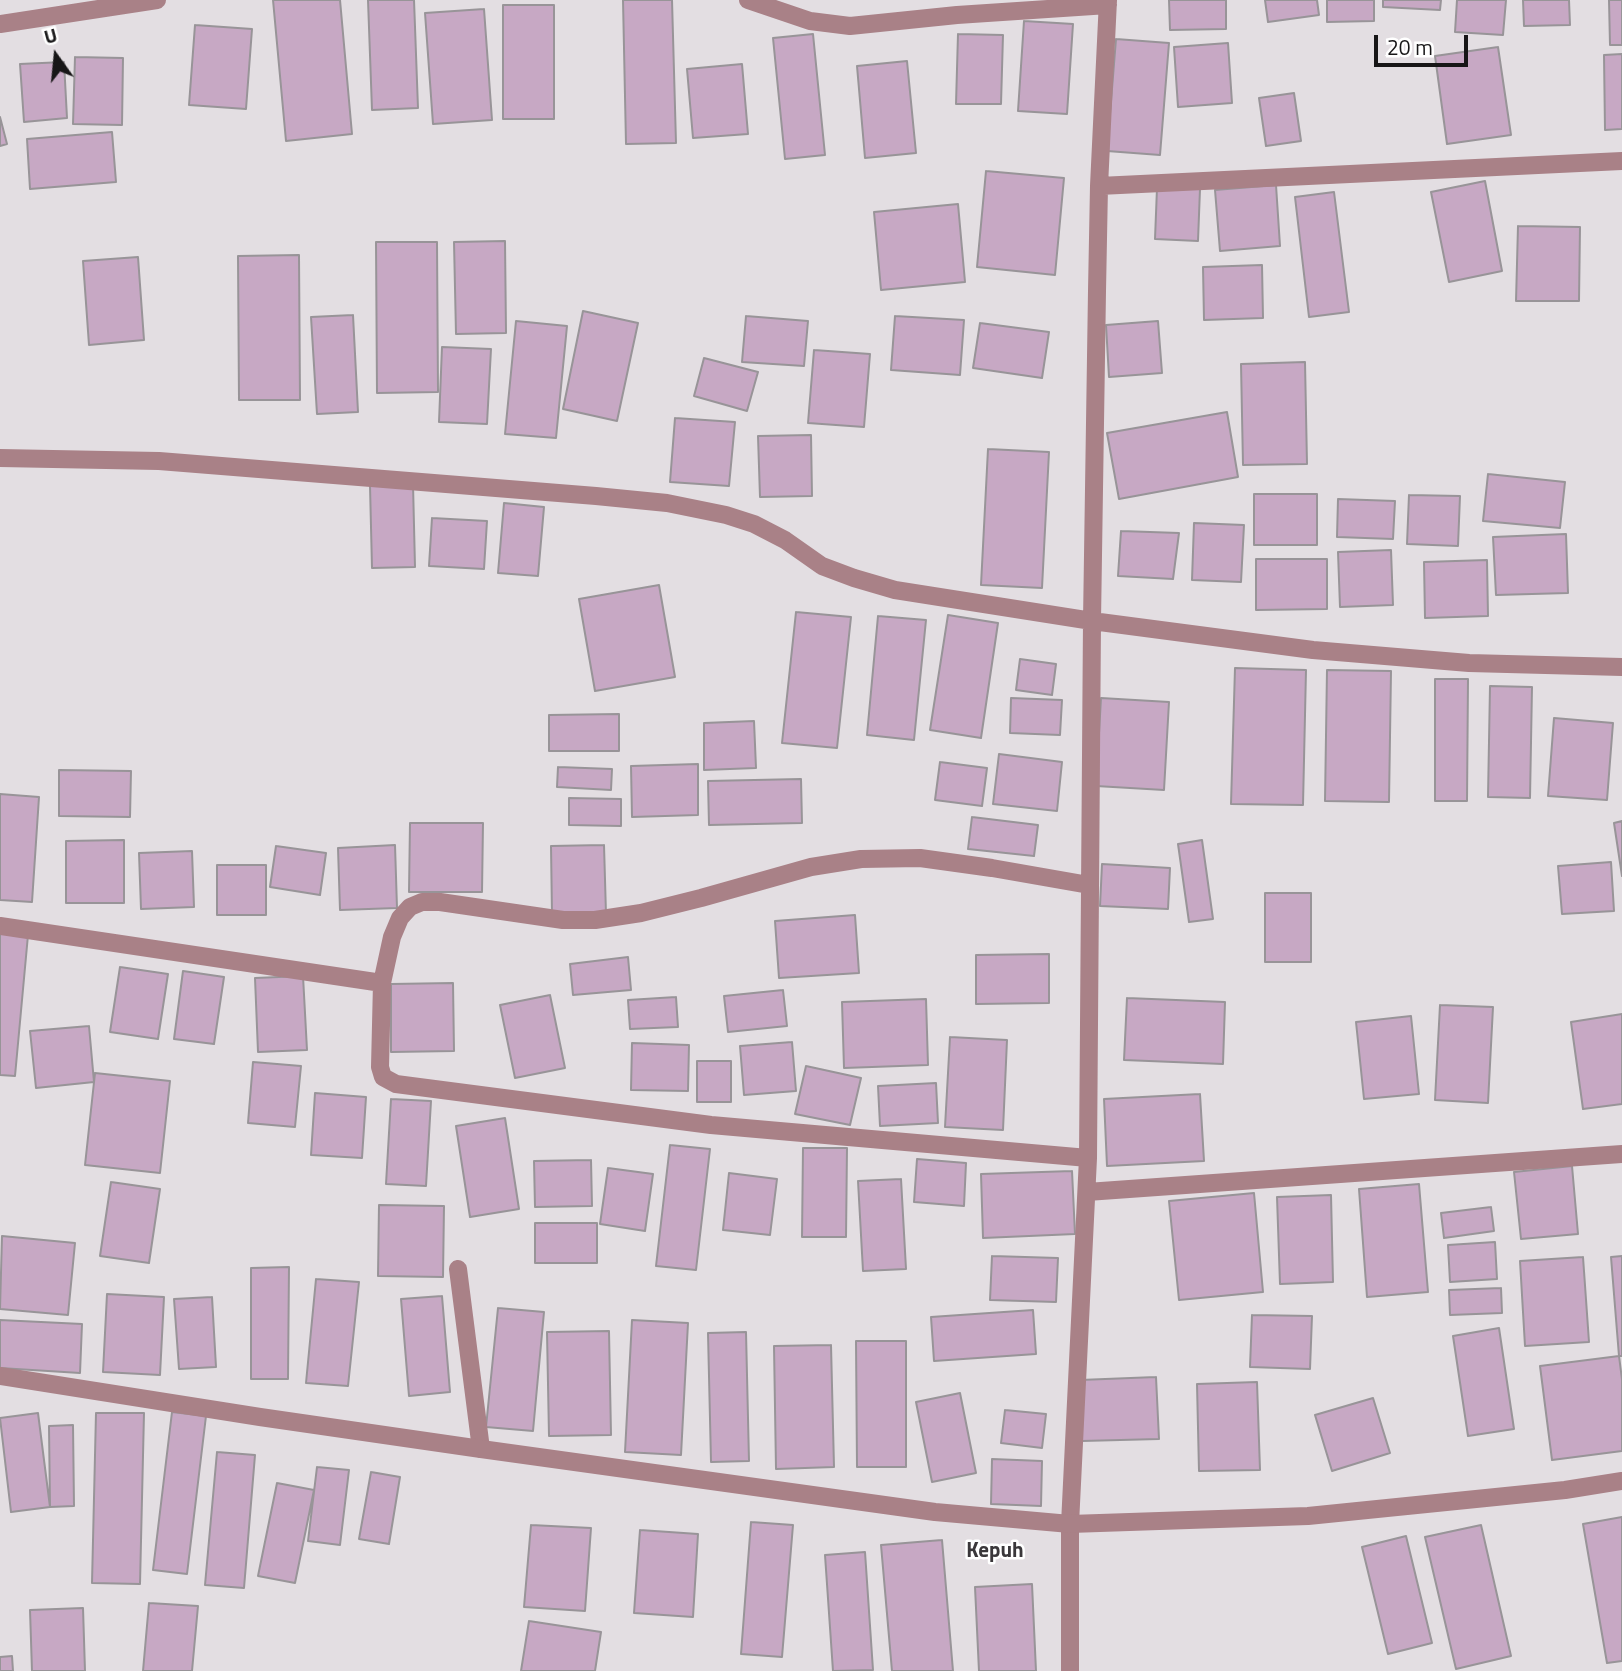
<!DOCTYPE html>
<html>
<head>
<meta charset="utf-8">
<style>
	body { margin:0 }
	#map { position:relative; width:1622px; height:1671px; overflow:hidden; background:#e3dee2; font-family:"Titillium Web",sans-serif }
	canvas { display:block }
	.north { position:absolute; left:21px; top:21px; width:70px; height:70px; -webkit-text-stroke:5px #fff; paint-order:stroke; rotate:345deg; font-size:19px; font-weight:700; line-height:28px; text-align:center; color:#171617 }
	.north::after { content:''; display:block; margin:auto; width:24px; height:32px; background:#171617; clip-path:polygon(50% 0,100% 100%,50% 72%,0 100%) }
	.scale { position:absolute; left:1374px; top:35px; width:94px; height:32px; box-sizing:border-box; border:4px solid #171617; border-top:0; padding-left:9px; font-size:21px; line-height:24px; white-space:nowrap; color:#171617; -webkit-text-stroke:5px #fff; paint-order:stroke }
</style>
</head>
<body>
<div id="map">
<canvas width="1622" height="1671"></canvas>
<div class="north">U</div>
<div class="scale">20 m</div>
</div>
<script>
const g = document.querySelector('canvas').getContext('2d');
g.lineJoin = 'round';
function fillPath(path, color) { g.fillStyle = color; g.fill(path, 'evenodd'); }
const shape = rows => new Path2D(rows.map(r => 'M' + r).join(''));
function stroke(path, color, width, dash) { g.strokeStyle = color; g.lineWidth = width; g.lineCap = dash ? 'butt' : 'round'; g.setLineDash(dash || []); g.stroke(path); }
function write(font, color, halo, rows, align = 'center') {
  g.font = font + ' "Titillium Web",sans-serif'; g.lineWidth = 5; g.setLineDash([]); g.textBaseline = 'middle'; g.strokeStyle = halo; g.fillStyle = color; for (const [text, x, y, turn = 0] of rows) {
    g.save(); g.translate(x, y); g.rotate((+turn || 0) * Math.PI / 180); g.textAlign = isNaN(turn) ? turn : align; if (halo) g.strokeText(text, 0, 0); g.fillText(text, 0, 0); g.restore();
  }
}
const building = shape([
	[273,0,340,0,352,134,286,141,273,0],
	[368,0,414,0,418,108,372,110,368,0],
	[623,0,672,0,676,143,626,144,623,0],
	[1169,0,1226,0,1226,29,1170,30,1169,0],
	[1265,0,1317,0,1319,15,1268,22,1265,0],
	[1327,0,1374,0,1374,21,1327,22,1327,0],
	[1383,0,1441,0,1440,10,1383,7,1383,0],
	[1457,0,1506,0,1503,35,1455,32,1457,0],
	[1523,0,1569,0,1570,25,1524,26,1523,0],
	[1609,0,1622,0,1622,45,1610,45,1609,0],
	[503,5,554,5,554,119,503,119,503,5],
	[484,9,492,120,433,124,425,13,484,9],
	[1024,21,1073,24,1067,114,1018,111,1024,21],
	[195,25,252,29,246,109,189,105,195,25],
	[813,34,825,155,785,159,773,38,813,34],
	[958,34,1003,35,1001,104,956,104,958,34],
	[1116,39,1169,43,1160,155,1107,151,1116,39],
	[1228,43,1232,103,1178,107,1174,47,1228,43],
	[1498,47,1511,135,1447,144,1435,56,1498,47],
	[1622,54,1622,129,1605,130,1604,55,1622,54],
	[75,57,123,58,122,125,73,124,75,57],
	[907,61,916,153,865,158,857,66,907,61],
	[64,62,67,118,24,122,20,64,64,62],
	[742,64,748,134,693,138,687,69,742,64],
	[1294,93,1301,141,1266,146,1259,98,1294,93],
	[0,117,7,144,0,146,0,117],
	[112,132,116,182,30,189,27,139,112,132],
	[986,171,1064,178,1055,275,977,267,986,171],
	[1485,181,1502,271,1449,282,1431,192,1485,181],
	[1276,185,1280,246,1220,251,1215,190,1276,185],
	[1157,188,1200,189,1198,241,1155,239,1157,188],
	[1334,192,1349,312,1309,317,1295,197,1334,192],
	[958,204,965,282,881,290,874,212,958,204],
	[1518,226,1580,227,1579,301,1516,301,1518,226],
	[505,241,506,333,456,334,454,242,505,241],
	[376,242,437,242,438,392,377,393,376,242],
	[299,255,300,400,239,400,238,256,299,255],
	[138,257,144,340,89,345,83,261,138,257],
	[1262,265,1263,318,1204,320,1203,267,1262,265],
	[583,311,638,323,617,421,563,409,583,311],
	[353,315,358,412,317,414,311,317,353,315],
	[746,316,808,321,804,366,742,362,746,316],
	[895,316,964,320,960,375,891,370,895,316],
	[516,321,567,326,556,438,505,434,516,321],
	[1158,321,1162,373,1109,377,1106,325,1158,321],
	[980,323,1049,332,1042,378,973,368,980,323],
	[442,347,491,349,487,424,439,422,442,347],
	[814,350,870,354,864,427,808,423,814,350],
	[704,358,758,372,747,411,694,396,704,358],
	[1305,362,1307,464,1243,465,1241,364,1305,362],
	[1227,412,1238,477,1119,499,1107,433,1227,412],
	[675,418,735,422,729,486,670,482,675,418],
	[811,435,812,496,760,497,758,436,811,435],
	[988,449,1049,452,1042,588,981,585,988,449],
	[1488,474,1565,482,1560,528,1483,521,1488,474],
	[413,484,415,567,372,568,370,486,413,484],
	[1254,494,1317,494,1317,545,1254,545,1254,494],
	[1409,495,1460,496,1458,546,1407,544,1409,495],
	[1338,499,1395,501,1393,539,1337,537,1338,499],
	[504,503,544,507,538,576,498,573,504,503],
	[432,518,487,521,484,569,429,566,432,518],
	[1194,523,1244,525,1241,582,1192,580,1194,523],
	[1121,531,1179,533,1173,579,1118,576,1121,531],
	[1566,534,1568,593,1496,595,1493,537,1566,534],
	[1391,550,1393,605,1340,607,1338,552,1391,550],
	[1256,559,1327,559,1327,609,1256,610,1256,559],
	[1487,560,1488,616,1425,618,1424,562,1487,560],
	[659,585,675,677,595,691,579,599,659,585],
	[796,612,851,617,837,748,782,743,796,612],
	[948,615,998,623,981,738,930,730,948,615],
	[878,616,926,620,914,740,867,735,878,616],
	[1020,659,1056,664,1052,695,1016,690,1020,659],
	[1235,668,1306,670,1303,805,1231,804,1235,668],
	[1327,670,1391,671,1389,802,1325,801,1327,670],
	[1435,679,1468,679,1467,801,1435,801,1435,679],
	[1490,686,1532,687,1530,798,1488,797,1490,686],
	[1011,698,1062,700,1060,735,1010,733,1011,698],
	[1101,698,1169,702,1164,790,1096,786,1101,698],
	[619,714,619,751,549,751,549,715,619,714],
	[1554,718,1613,723,1607,800,1548,796,1554,718],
	[754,721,756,768,704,770,704,723,754,721],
	[999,754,1062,762,1057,811,993,804,999,754],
	[940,762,987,768,982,806,935,800,940,762],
	[698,764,698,815,632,817,631,766,698,764],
	[558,767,612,769,611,790,557,787,558,767],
	[59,770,131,771,130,817,59,816,59,770],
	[801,779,802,823,709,825,708,781,801,779],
	[0,794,39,797,32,902,0,900,0,794],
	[569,798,621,799,621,826,569,825,569,798],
	[972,817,1038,825,1034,856,968,849,972,817],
	[1622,821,1622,876,1614,823,1622,821],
	[410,823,483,823,482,892,409,892,410,823],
	[124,840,124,903,66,903,66,841,124,840],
	[1202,840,1213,919,1189,922,1178,844,1202,840],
	[395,845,397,908,340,910,338,848,395,845],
	[604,845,606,914,552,915,551,846,604,845],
	[276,846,326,853,320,895,270,887,276,846],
	[192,851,194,907,141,909,139,853,192,851],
	[1611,862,1614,911,1562,914,1558,866,1611,862],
	[1102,864,1170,868,1168,909,1100,906,1102,864],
	[217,865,266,865,266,915,217,915,217,865],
	[1265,893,1311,893,1311,962,1265,962,1265,893],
	[855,915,859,973,779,978,775,921,855,915],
	[0,932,28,935,15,1076,0,1075,0,932],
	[1049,954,1049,1003,976,1004,976,955,1049,954],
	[628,957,631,990,573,995,570,964,628,957],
	[120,967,168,974,158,1039,110,1032,120,967],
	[183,971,224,977,214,1044,174,1039,183,971],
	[303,976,307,1050,258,1052,255,978,303,976],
	[453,983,454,1051,391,1052,391,984,453,983],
	[783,990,787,1026,728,1032,724,996,783,990],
	[550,995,565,1068,515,1078,500,1005,550,995],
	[676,997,678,1027,630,1029,628,1000,676,997],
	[1127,998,1225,1002,1223,1064,1124,1060,1127,998],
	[926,999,928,1065,844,1068,842,1002,926,999],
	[1440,1005,1493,1007,1488,1103,1435,1100,1440,1005],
	[1622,1014,1622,1104,1583,1109,1571,1022,1622,1014],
	[1411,1016,1419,1094,1364,1099,1356,1022,1411,1016],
	[89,1026,94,1082,36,1088,30,1031,89,1026],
	[950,1037,1007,1040,1003,1130,945,1127,950,1037],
	[792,1042,796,1091,744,1095,740,1046,792,1042],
	[632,1043,689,1045,688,1091,631,1090,632,1043],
	[697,1061,731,1061,731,1102,697,1102,697,1061],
	[253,1062,301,1066,295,1127,248,1123,253,1062],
	[806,1066,861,1078,850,1125,795,1114,806,1066],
	[95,1073,170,1081,160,1173,85,1165,95,1073],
	[936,1083,938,1123,880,1126,878,1086,936,1083],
	[315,1093,366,1097,362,1158,311,1155,315,1093],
	[1200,1094,1204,1161,1107,1166,1104,1099,1200,1094],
	[391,1099,431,1101,426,1186,386,1184,391,1099],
	[505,1118,519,1209,470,1217,456,1126,505,1118],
	[670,1145,710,1149,696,1270,656,1266,670,1145],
	[803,1148,847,1148,846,1237,802,1237,803,1148],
	[917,1159,966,1163,964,1206,914,1202,917,1159],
	[591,1160,592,1206,535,1207,534,1161,591,1160],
	[1572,1166,1578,1234,1521,1239,1514,1172,1572,1166],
	[608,1168,653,1174,645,1231,600,1224,608,1168],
	[1072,1171,1075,1234,983,1238,981,1174,1072,1171],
	[729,1173,777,1179,770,1235,723,1230,729,1173],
	[901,1179,906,1269,863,1271,858,1181,901,1179],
	[111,1182,160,1189,149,1263,100,1256,111,1182],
	[1419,1184,1428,1292,1367,1297,1359,1189,1419,1184],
	[1254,1193,1263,1292,1179,1300,1169,1201,1254,1193],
	[1331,1195,1333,1282,1280,1284,1277,1197,1331,1195],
	[379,1205,444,1206,443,1277,378,1276,379,1205],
	[1491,1207,1494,1231,1444,1238,1441,1213,1491,1207],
	[535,1223,597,1223,597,1263,535,1263,535,1223],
	[2,1236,75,1243,68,1315,0,1309,2,1236],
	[1495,1242,1497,1279,1450,1282,1448,1245,1495,1242],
	[992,1256,1058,1258,1056,1302,990,1300,992,1256],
	[1622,1256,1622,1356,1619,1356,1611,1257,1622,1256],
	[1583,1257,1589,1342,1525,1346,1520,1261,1583,1257],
	[289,1267,288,1379,251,1379,251,1268,289,1267],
	[316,1279,359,1282,348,1386,306,1383,316,1279],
	[1501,1288,1502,1313,1450,1315,1449,1290,1501,1288],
	[107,1294,164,1297,160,1375,103,1372,107,1294],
	[442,1296,450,1392,409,1396,401,1299,442,1296],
	[212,1297,216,1367,179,1369,174,1299,212,1297],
	[498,1308,544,1312,533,1431,486,1427,498,1308],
	[1033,1310,1036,1354,934,1361,931,1317,1033,1310],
	[1252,1315,1312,1316,1310,1369,1250,1367,1252,1315],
	[0,1320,82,1324,80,1373,0,1368,0,1320],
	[632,1320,688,1323,681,1455,625,1452,632,1320],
	[1499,1328,1514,1429,1468,1436,1453,1336,1499,1328],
	[609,1331,611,1435,549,1436,547,1332,609,1331],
	[746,1332,749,1461,711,1462,708,1333,746,1332],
	[856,1341,906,1341,906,1467,857,1467,856,1341],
	[831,1345,834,1467,776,1469,774,1346,831,1345],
	[1619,1356,1622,1379,1622,1451,1552,1460,1540,1366,1619,1356],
	[1156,1377,1159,1439,1082,1441,1080,1380,1156,1377],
	[1257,1382,1260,1470,1199,1471,1197,1384,1257,1382],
	[960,1393,976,1473,932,1482,916,1402,960,1393],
	[1373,1398,1390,1453,1332,1471,1315,1415,1373,1398],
	[1005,1410,1046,1414,1042,1448,1001,1443,1005,1410],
	[172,1412,206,1416,187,1574,153,1570,172,1412],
	[38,1413,50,1507,11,1512,0,1418,38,1413],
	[96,1413,144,1413,140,1584,92,1583,96,1413],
	[73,1425,74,1506,50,1507,49,1426,73,1425],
	[217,1452,255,1455,244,1588,205,1585,217,1452],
	[992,1459,1042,1461,1041,1506,991,1504,992,1459],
	[317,1467,349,1470,340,1545,308,1541,317,1467],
	[371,1472,400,1477,389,1544,359,1539,371,1472],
	[277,1483,314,1490,295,1583,258,1576,277,1483],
	[1622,1517,1622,1661,1607,1663,1583,1524,1622,1517],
	[751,1522,793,1525,782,1657,741,1654,751,1522],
	[531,1525,591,1528,585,1611,524,1607,531,1525],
	[1481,1525,1511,1656,1456,1669,1425,1537,1481,1525],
	[640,1530,698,1534,693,1617,634,1613,640,1530],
	[1406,1536,1432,1643,1388,1654,1362,1547,1406,1536],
	[942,1540,953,1671,892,1671,881,1545,942,1540],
	[865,1552,873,1670,833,1671,825,1555,865,1552],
	[1032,1584,1036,1671,979,1671,975,1587,1032,1584],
	[149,1603,198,1606,192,1671,143,1671,149,1603],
	[83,1608,85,1671,32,1671,30,1610,83,1608],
	[529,1621,601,1632,595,1671,521,1671,529,1621],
	[12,1656,13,1671,0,1671,0,1657,12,1656]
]);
const minor = shape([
	[748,0,810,21,850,26,957,15,1108,5],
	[0,24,157,0],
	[1099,186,1622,161],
	[0,458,159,461,596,496,667,503,726,515,754,524,785,540,822,566,854,578,895,590,1092,621,1313,650,1469,663,1622,667],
	[0,926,382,983,380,1067,383,1077,396,1084,711,1125,1088,1158],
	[382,983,392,937,400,918,410,907,422,902,440,902,563,920,595,920,641,913,701,898,811,867,861,859,920,858,992,868,1089,885],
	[1087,1192,1622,1154],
	[458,1269,481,1449],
	[1070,1671,1070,1524,1088,1158,1092,621,1097,291,1099,186,1108,0]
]);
const tertiary = shape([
	[0,1376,260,1417,481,1449,935,1512,1070,1524,1308,1516,1565,1490,1622,1481]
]);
const quarterNames = [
	["Kepuh",995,1552]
];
fillPath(building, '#c7a8c4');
stroke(building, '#989498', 2);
stroke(minor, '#a98187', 18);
stroke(tertiary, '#a98187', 18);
write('bold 21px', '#3a373a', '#fff', quarterNames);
</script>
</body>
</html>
